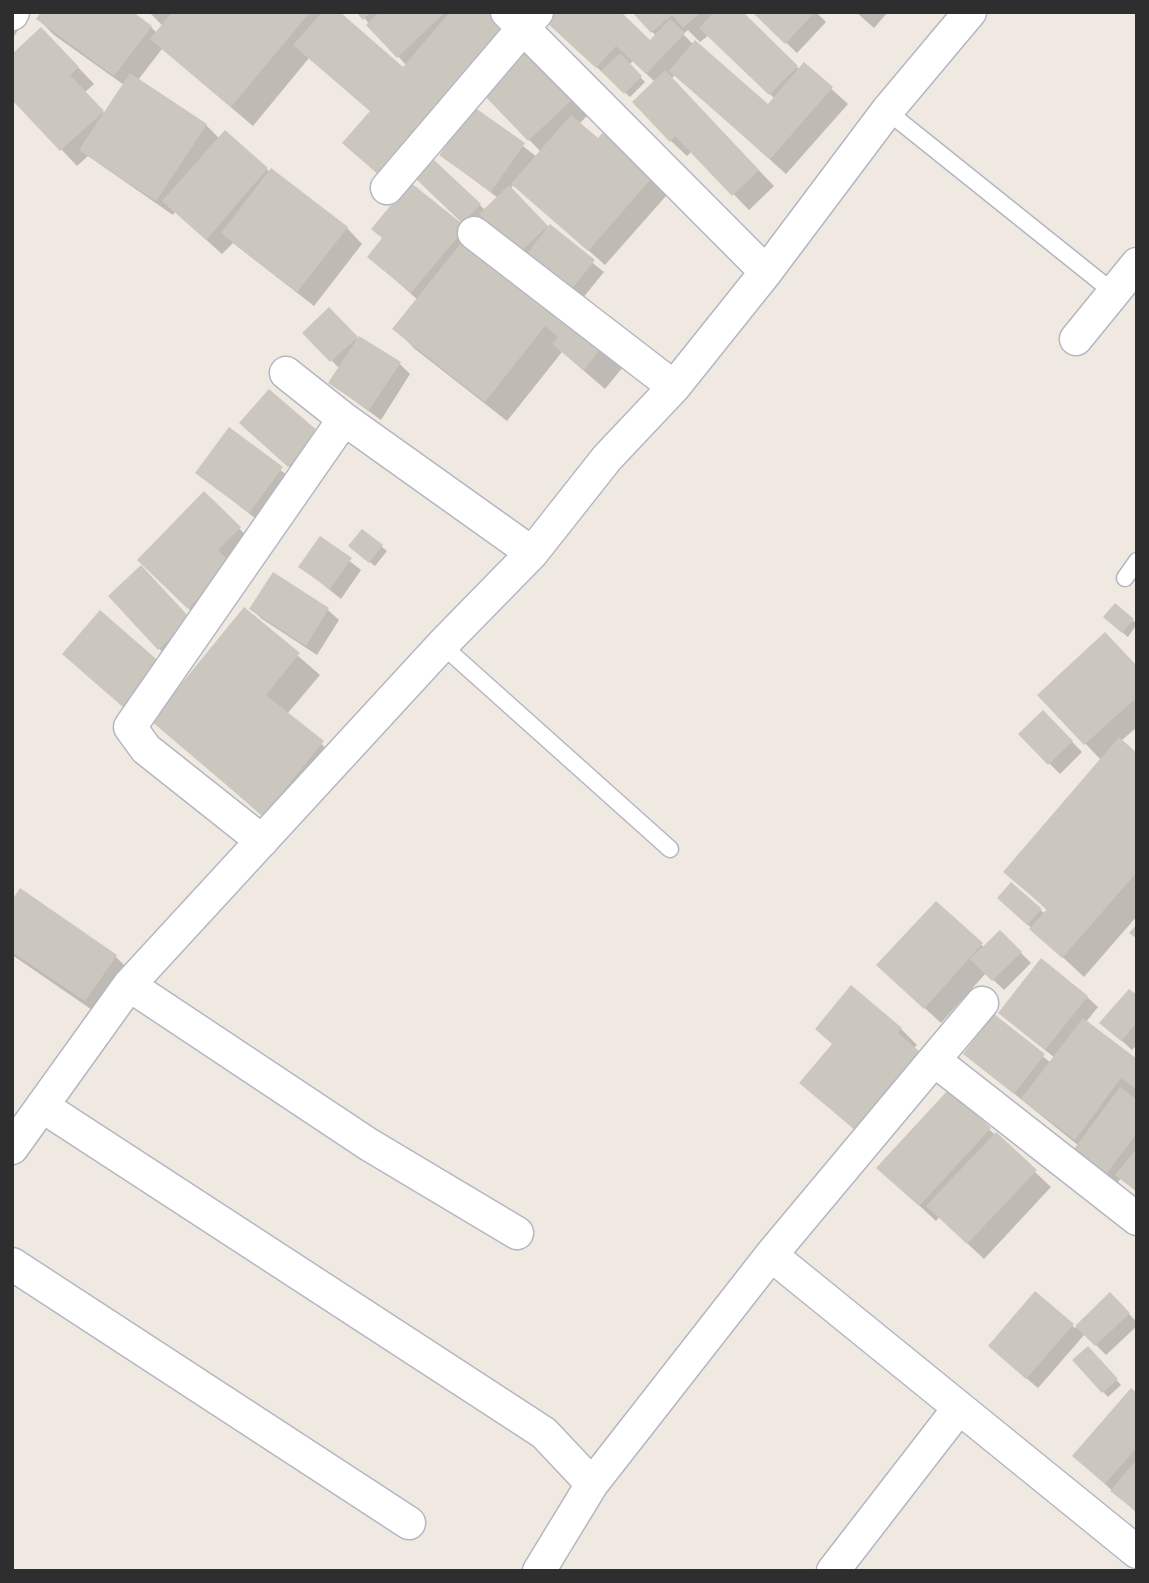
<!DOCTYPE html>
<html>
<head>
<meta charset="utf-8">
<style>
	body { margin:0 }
	#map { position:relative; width:1149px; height:1583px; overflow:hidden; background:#efe9e1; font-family:"IBM Plex Sans",sans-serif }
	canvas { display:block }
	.frame { position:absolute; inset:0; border:14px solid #2e2e2e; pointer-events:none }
</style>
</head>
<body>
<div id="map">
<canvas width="1149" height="1583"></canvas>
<div class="frame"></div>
</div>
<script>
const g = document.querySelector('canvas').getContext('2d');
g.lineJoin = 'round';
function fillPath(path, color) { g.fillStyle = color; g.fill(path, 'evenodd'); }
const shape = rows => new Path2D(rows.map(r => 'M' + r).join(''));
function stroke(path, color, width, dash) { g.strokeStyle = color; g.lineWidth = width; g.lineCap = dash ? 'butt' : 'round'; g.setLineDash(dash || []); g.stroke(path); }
const shadow = shape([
	[149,12,337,12,403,69,406,65,359,12,487,12,589,114,579,124,598,141,673,188,605,265,514,184,511,188,549,228,604,272,582,299,529,264,487,219,474,232,416,178,411,184,623,367,605,389,562,352,507,421,415,349,395,329,418,300,369,257,384,239,402,195,345,143,371,112,309,58,253,126,162,49,138,80,206,125,220,139,225,133,270,172,347,228,362,244,314,306,233,243,222,254,175,212,173,215,88,156,77,166,12,97,57,45,94,84,85,92,105,114,124,85,54,35,38,19,151,27,157,33,163,26],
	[487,96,541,152,537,157,475,109],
	[450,139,452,140,441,155,498,198,485,210,432,160],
	[634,12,740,12,800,70,804,64,848,104,786,174,675,75,671,79,774,186,749,210,692,151,687,156,671,141,655,82,633,61,629,65,645,82,630,97,563,37,650,42,656,36],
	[688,30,700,42,709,35,774,98,768,106,694,45,683,34],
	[754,12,816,12,826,22,797,53],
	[856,12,888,12,874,28],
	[12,22,19,29,12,39],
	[329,310,359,340,400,364,410,374,381,420,330,383,340,369,305,333],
	[229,430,292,479,260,522,197,473],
	[318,433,300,476,252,434],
	[204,494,255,544,204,624,140,560],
	[362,531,387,551,375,566,355,551],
	[320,538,361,570,341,599,301,567],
	[274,574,328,610,339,620,317,655,262,619,251,609],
	[110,596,200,631,169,659],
	[1115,605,1137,624,1128,637,1110,622],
	[244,609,320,675,287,714,343,763,285,836,154,721],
	[1137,667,1137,727,1121,741,1137,755,1137,916,1084,977,999,898,1012,884,1045,914,1048,911,1005,871,1101,760,1039,695],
	[1043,712,1082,752,1060,774,1020,734],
	[12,903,115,956,131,972,101,1016,12,955],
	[936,904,985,948,1000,932,1031,963,1004,990,986,973,941,1023,894,980],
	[852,988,901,1029,917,1045,914,1048,935,1069,871,1144,801,1083,833,1045],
	[1087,997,1098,1007,1086,1022,1137,1061,1137,1192,1121,1178,1118,1182,1087,1160,1077,1149,1079,1146,965,1054,995,1017,1051,1063,1055,1058,1011,1023],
	[1137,998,1137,1045,1132,1050,1102,1023],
	[949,1092,1051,1187,984,1259,939,1217,936,1221,895,1183],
	[1035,1293,1075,1328,1110,1295,1137,1322,1137,1326,1106,1355,1085,1334,1038,1388,1000,1356],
	[1088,1348,1121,1385,1108,1397,1074,1361],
	[1137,1395,1137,1513,1085,1466]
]);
const building = shape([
	[41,12,133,12,152,26,114,76,36,19],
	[172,12,310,12,231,107,150,39],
	[322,12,340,12,403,67,450,12,490,12,507,28,380,176,342,143,370,111,293,45],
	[356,12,371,12,363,20],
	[379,12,445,12,397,58,366,25],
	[553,12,621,12,650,40,670,19,685,33,646,74,616,46,596,68,545,21],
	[632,12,701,12,683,28,672,15,651,33],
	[714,12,743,12,798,66,769,95,699,28],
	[752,12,815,12,785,44],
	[41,27,79,67,70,75,104,111,60,151,12,100,12,54],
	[695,40,768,104,804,62,833,87,770,159,669,71],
	[528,49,575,97,528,141,482,93],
	[620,53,642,76,624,94,601,71],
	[665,70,759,170,732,196,675,136,670,142,632,102],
	[130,73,207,124,156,201,79,150],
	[474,107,525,143,491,192,439,155],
	[571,115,598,138,608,127,658,171,588,251,511,184],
	[225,130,268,168,206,240,162,201],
	[433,159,481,204,462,223,415,178],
	[271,168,348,227,297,292,221,233],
	[410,182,466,227,411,293,367,257,382,238,371,229],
	[509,185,548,226,518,254,479,214],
	[550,224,595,260,571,290,526,255],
	[466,237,603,345,584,370,552,344,558,337,545,326,485,402,392,329],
	[329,307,358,337,330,362,302,333],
	[359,336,401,362,369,410,328,383],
	[269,389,319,432,288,467,239,423],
	[229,427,283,467,249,513,195,473],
	[204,491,241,527,218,550,232,564,188,609,137,560],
	[362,529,383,545,369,563,348,546],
	[320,536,352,558,330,589,298,567],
	[141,565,191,619,158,650,108,596],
	[273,572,329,608,306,646,249,609],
	[1115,603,1134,619,1122,633,1103,617],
	[244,607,300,653,266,695,324,741,263,816,151,721],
	[100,610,162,664,124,708,62,654],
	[1105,632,1137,666,1137,697,1084,745,1037,695],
	[1043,710,1073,741,1048,765,1018,734],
	[1119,737,1137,753,1137,872,1062,958,1029,929,1047,909,1003,872],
	[1011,882,1042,909,1027,925,997,898],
	[20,888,117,955,85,1001,12,952,12,900],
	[936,901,983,943,924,1009,876,965],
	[1137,924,1137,939,1129,933],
	[1000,930,1022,952,992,981,970,959],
	[1041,958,1088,996,1045,1050,998,1013],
	[851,985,902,1028,898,1033,920,1052,854,1129,799,1083,832,1044,815,1029],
	[1129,989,1137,995,1137,1023,1121,1041,1099,1023],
	[994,1014,1045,1054,1014,1094,963,1054],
	[1083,1018,1137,1059,1137,1090,1121,1078,1075,1140,1021,1099],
	[1120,1087,1137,1100,1137,1133,1107,1173,1074,1149],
	[949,1089,991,1128,919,1206,876,1168],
	[996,1132,1037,1170,967,1244,926,1206],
	[1137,1148,1137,1192,1115,1175],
	[1035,1291,1074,1324,1026,1379,988,1346],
	[1110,1292,1130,1313,1095,1346,1075,1326],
	[1088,1346,1118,1379,1102,1393,1072,1360],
	[1131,1388,1137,1393,1137,1447,1105,1484,1072,1456],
	[1137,1459,1137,1512,1110,1491]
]);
const lane = shape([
	[887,111,1113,292],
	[1125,578,1137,561],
	[442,645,670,849]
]);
const street = shape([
	[507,12,766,272,887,111,970,12],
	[12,14,13,12],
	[387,188,537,12],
	[474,233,674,387],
	[1076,339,1137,264],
	[286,373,344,419,532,553],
	[262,841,146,749,130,727,344,419],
	[129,985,368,1144,517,1233],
	[934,1060,982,1003],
	[42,1106,544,1433,592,1484],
	[12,1148,129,985,442,645,532,553,607,458,674,387,766,272],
	[771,1255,1137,1552],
	[12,1264,409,1523],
	[539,1571,592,1484,771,1255,934,1060,1137,1219],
	[833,1571,959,1408]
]);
fillPath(shadow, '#0003');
fillPath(building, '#cbc7bf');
stroke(lane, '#b4b7c1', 19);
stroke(street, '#b4b7c1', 35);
stroke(lane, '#fff', 16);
stroke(street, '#fff', 32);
</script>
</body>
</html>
